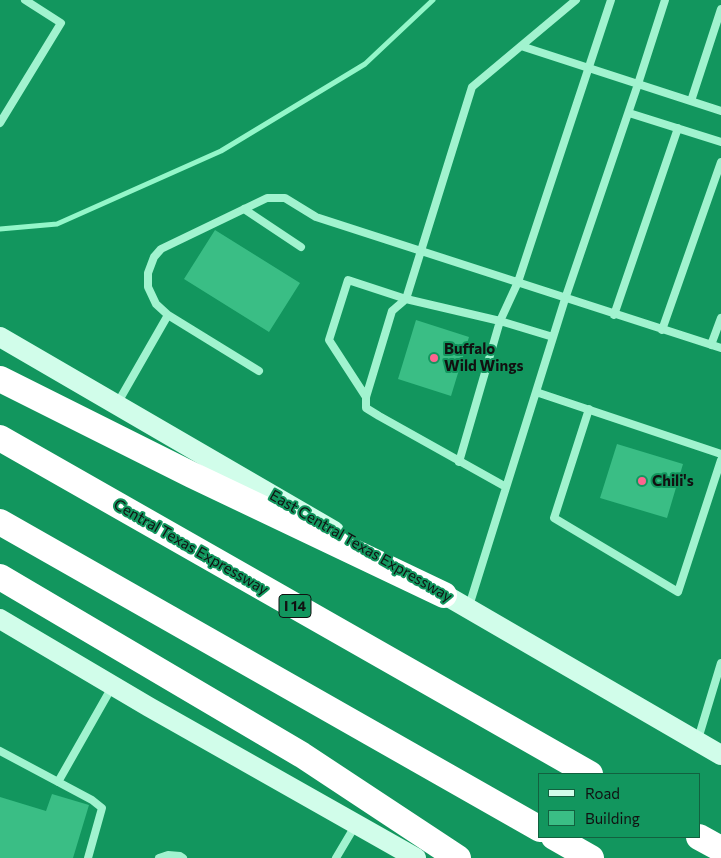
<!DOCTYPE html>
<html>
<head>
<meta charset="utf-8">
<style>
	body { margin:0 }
	#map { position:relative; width:721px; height:858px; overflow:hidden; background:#12965e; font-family:Commissioner,sans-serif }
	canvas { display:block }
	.legend { position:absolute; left:538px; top:773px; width:162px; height:65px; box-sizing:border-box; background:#12965e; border:1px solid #12613f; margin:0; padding:6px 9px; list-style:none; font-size:15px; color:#111 }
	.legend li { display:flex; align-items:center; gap:10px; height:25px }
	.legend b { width:25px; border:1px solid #12613f }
</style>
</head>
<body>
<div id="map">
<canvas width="721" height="858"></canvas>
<ul class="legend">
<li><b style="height:6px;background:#d1fdea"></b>Road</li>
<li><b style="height:14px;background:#3abe85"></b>Building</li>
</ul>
</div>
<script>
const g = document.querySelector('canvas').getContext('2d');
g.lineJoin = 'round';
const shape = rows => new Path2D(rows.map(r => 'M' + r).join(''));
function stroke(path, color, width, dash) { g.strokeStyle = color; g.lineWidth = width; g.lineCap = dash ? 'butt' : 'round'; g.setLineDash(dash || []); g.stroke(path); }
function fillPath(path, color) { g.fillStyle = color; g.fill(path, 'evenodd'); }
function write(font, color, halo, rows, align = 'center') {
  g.font = font + ' Commissioner,sans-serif'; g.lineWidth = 4; g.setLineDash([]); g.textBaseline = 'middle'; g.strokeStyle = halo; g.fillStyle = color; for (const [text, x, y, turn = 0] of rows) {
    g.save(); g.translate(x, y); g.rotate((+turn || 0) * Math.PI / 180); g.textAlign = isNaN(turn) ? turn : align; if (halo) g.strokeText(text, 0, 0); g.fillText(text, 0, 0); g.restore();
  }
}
const stream = shape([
	[0,229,57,224,221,151,365,64,433,0]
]);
const building = shape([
	[215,230,300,283,269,332,184,279],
	[416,320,469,337,451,396,398,379],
	[617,444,683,464,667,518,600,498],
	[52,794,89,805,73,858,0,858,0,797,46,811]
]);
const lane = shape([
	[521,46,721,111],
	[691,101,721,9],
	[629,113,721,142],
	[0,123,61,23,25,0],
	[244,209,301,247],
	[614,315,678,128],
	[662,330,721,162],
	[711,345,721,318],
	[259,371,168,315,156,304,148,287,148,273,154,257,161,249,267,198,285,198,316,217,721,348],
	[536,392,721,454],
	[366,397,329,340,348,280,406,299,500,321,553,337],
	[117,404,168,315],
	[589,409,554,518,678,592,721,460],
	[459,462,500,321,518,282,611,0],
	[506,487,379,416,366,408,366,397,392,311,406,299,472,87,576,0],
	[469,606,565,299,638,84,665,0],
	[698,739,721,663],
	[0,751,92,800,102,808,88,858],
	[58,782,112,687],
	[159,858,168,855,180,856,183,858],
	[336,858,355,826]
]);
const secondary = shape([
	[0,337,334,531],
	[433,588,721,755],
	[0,619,149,707,416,858]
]);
const highway = shape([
	[0,379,192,475,444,595],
	[0,438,590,774],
	[0,522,540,829],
	[0,577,302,755,458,858],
	[554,837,591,858],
	[699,837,721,849]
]);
const markers = [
	[434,358,5,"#ff648f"],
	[642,481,5,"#ff648f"]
];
const shields = [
	[295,606,32]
];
const shieldNames = [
	["I 14",295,606]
];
const poiNames = [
	["Buffalo",444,349],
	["Wild Wings",444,366],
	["Chili's",652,481]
];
const streetNames = [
	["East Central Texas Expressway",361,546,30],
	["Central Texas Expressway",191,547,30]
];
stroke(stream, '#93f6c9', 5);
fillPath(building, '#3abe85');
stroke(lane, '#a1f3cf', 8);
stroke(secondary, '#d1fdea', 20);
stroke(highway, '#fff', 26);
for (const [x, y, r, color] of markers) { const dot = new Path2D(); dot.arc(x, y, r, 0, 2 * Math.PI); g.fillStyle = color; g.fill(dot); stroke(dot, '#12965e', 2); }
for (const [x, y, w] of shields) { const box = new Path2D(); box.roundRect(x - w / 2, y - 11.5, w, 23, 4); g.fillStyle = '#12965e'; g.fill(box); stroke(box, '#111', 1); }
write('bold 14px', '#111', null, shieldNames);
write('bold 15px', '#111', '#12965e', poiNames, 'left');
write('15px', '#111', '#12965e', streetNames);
</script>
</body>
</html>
